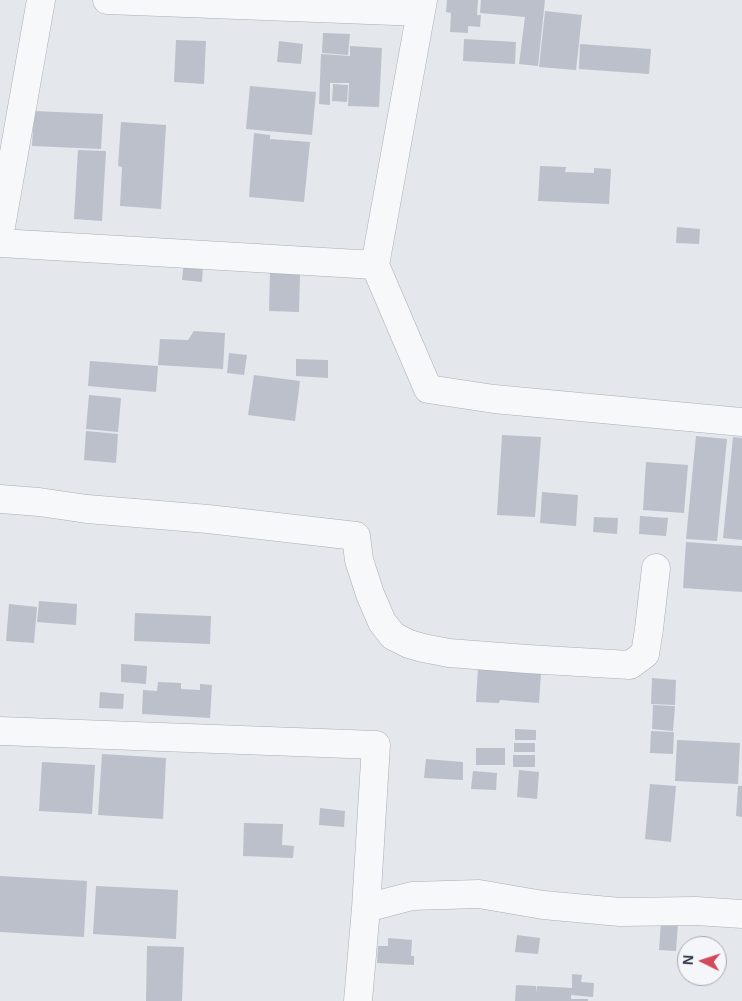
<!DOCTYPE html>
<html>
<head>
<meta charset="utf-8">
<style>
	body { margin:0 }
	#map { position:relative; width:742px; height:1001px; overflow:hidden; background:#e4e7ec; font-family:Helvetica,sans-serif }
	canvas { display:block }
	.north { position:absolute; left:677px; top:936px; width:50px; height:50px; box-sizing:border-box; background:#f4f6f9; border:1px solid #a4a8b1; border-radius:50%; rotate:274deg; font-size:14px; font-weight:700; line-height:20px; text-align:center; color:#2b3445 }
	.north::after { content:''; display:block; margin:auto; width:18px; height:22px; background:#d1495b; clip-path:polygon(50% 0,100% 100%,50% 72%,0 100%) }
</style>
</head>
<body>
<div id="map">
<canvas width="742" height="1001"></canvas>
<div class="north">N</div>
</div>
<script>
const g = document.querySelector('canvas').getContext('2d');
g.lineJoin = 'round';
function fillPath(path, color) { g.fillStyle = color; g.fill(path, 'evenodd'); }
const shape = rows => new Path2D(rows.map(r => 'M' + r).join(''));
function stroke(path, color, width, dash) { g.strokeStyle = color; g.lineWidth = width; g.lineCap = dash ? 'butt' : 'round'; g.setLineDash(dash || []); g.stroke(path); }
const building = shape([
	[447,0,478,0,477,15,481,15,480,27,468,26,468,33,450,32,451,13,446,12],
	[481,0,545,0,538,66,519,64,525,17,480,13],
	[545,11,582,15,576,70,539,67],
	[323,33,350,34,348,55,322,53],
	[464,39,516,42,515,64,463,61],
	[176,40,206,41,204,84,174,82],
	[279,41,303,44,301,64,277,62],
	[580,44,651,49,649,74,579,69],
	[350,46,382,48,379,107,348,106,349,83,330,83,330,105,319,104,321,54,350,56],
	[333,84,348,85,347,102,332,101],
	[250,86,316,92,312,135,246,129],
	[34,111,103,114,101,149,32,146],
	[121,122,166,125,161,209,120,206,122,167,118,166],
	[254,133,270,135,270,139,310,142,304,202,249,197],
	[78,150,106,151,102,221,74,219],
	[540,166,566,167,565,172,594,173,594,168,611,169,609,204,538,201],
	[677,227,700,229,699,244,676,243],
	[184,261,203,263,202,282,182,280],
	[270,273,300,274,299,312,269,311],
	[194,331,225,333,223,369,158,365,160,339,188,340],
	[229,353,247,355,244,375,227,373],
	[296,359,328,360,328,378,296,376],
	[90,361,158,366,156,392,88,386],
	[254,375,300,381,295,421,248,415],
	[89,395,121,398,118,432,86,429],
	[86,431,118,434,116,463,84,460],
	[502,435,541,437,535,517,497,515],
	[696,436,727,439,717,541,686,539],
	[733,437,742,438,742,540,723,538],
	[646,462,688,465,684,513,643,510],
	[542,492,578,495,576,526,540,523],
	[640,516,668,518,666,536,639,534],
	[594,517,618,518,617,534,593,532],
	[686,542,742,546,742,592,683,588],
	[39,601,77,604,76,625,37,622],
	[9,604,37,607,34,643,6,641],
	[135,613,211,616,210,644,134,641],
	[121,664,147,666,146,684,121,682],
	[478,667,541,673,539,703,500,700,499,703,476,702],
	[652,678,676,680,675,705,651,704],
	[158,682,181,683,181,689,200,690,200,684,212,685,210,718,142,714,143,690,157,691],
	[100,692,124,694,123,709,99,708],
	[653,705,675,706,673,731,652,729],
	[515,729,536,730,536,740,515,740],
	[651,731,674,732,673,754,650,753],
	[677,740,740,743,738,784,675,781],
	[514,743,535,743,535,752,514,752],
	[476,748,505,748,505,765,476,765],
	[102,754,166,758,163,819,98,815],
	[513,755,535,755,535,767,513,767],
	[426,759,463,762,463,780,424,778],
	[42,762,95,765,92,814,39,811],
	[519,770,539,772,537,799,517,797],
	[473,771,497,773,496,790,471,789],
	[650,784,676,786,671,842,645,839],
	[738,786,742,786,742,817,736,816],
	[320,808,345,811,344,827,319,825],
	[244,823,283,824,282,845,294,846,293,858,243,856],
	[0,876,87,881,84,937,0,932],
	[96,886,178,890,176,939,93,934],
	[661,922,678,923,676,951,659,950],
	[517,935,540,938,538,954,515,952],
	[388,938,412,940,411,956,414,956,414,965,377,963,378,946,388,946],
	[147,946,184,947,182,1001,146,1001],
	[572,974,582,975,581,982,594,983,593,997,571,995,571,999,588,999,588,1001,515,1001,516,985,536,986,537,993,537,986,572,988]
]);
const minor = shape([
	[107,0,421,12],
	[423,0,375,265,428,389,494,399,742,422],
	[0,232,41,0],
	[0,243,375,265],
	[0,499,39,502,87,509,208,519,356,536,359,560,370,594,382,622,393,636,409,644,423,648,449,653,527,659,630,665,645,654,649,629,656,568],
	[0,731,376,745,366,908],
	[358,1001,366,908,412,896,479,894,543,905,620,912,696,911,742,914]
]);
fillPath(building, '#bbc0ca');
stroke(minor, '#a9aeb7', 29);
stroke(minor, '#f7f8fa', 28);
</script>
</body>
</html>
